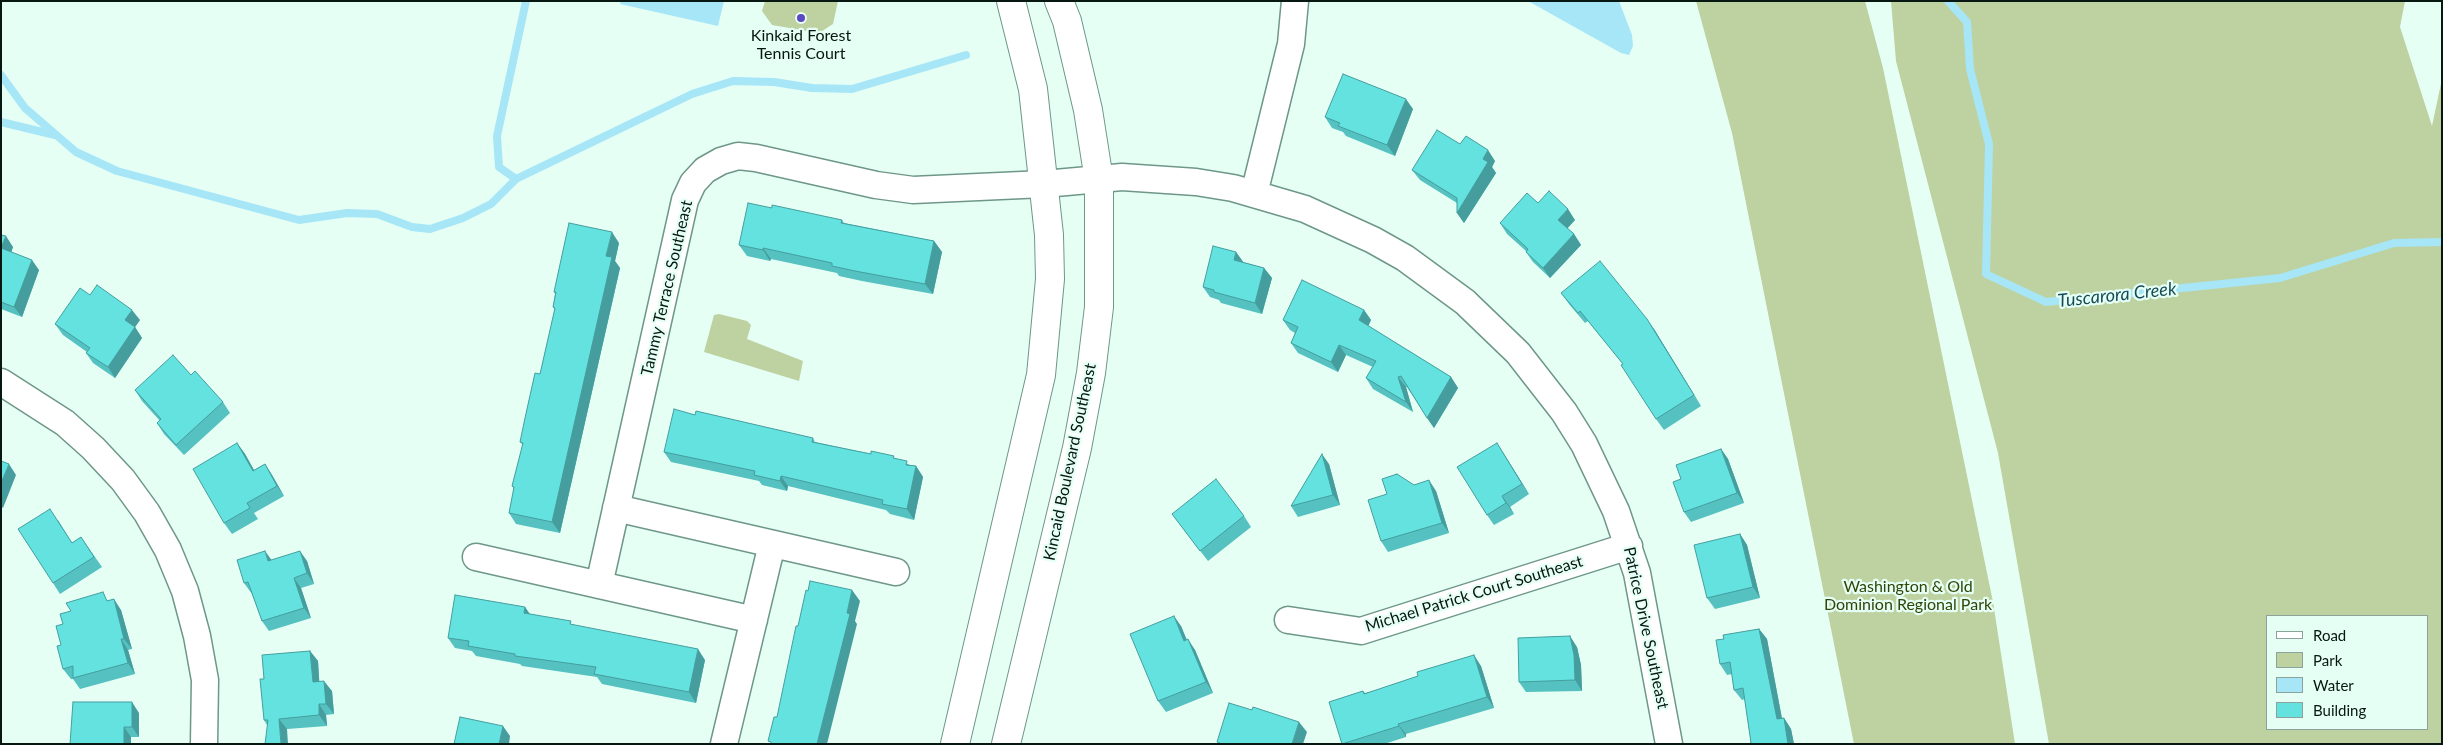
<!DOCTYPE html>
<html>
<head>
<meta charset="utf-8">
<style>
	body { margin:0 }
	#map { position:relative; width:2443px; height:745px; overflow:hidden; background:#e5fff5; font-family:Lato,sans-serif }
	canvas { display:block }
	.frame { position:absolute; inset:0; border:2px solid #071712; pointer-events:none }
	.legend { position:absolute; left:2266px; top:615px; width:162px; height:115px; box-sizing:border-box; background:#e5fff5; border:1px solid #8ca29a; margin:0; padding:6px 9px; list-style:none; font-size:15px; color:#071712 }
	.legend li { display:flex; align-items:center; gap:10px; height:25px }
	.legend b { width:25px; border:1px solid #8ca29a }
</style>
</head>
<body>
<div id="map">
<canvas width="2443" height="745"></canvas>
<div class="frame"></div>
<ul class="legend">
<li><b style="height:6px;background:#fff"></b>Road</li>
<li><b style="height:14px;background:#bed1a0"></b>Park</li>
<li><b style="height:14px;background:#a7e6f7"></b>Water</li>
<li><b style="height:14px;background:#63e2e0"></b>Building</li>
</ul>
</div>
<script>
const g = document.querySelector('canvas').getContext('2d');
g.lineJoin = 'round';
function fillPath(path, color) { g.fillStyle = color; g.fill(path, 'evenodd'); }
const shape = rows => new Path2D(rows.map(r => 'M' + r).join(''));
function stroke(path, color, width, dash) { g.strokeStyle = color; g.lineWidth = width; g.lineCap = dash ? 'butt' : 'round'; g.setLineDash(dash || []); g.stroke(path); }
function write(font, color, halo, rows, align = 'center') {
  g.font = font + ' Lato,sans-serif'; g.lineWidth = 4.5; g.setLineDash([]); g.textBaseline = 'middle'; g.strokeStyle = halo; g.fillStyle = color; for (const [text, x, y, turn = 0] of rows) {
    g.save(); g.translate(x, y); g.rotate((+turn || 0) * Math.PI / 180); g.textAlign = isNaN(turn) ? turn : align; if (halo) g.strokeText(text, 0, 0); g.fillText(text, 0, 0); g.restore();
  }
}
const green = shape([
	[765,1,838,1,833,24,819,33,772,25,762,11],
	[1696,1,1865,1,1883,68,1993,602,2015,744,1854,744,1732,133],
	[1891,1,2405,1,2400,27,2432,126,2442,79,2442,744,2049,744,1998,453,1896,61],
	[2267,616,2427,616,2427,729,2267,729],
	[719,314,747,321,751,325,747,339,803,361,799,381,704,352,714,315]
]);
const water = shape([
	[621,1,724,1,718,26,620,4],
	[1528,1,1619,1,1632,35,1633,46,1629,55,1621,53]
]);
const stream = shape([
	[1948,1,1967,22,1970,69,1989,144,1986,274,2046,302,2280,278,2394,243,2442,242],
	[1,75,25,108,76,152,117,171,299,220,347,213,377,214,412,227,430,229,463,218,491,204,516,179,692,94,733,81,774,82,812,88,852,89,966,55],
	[1,122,55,135],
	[516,179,499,167,497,136,526,1]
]);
const minor = shape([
	[1254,194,1291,44,1295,1],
	[1,382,65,423,93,448,123,480,147,513,168,550,185,591,197,636,205,680,204,744],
	[616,508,896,572],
	[476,557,754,620],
	[599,585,685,200,693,183,705,170,721,161,738,156,756,158,876,185,913,190,1044,184,1122,177,1196,182,1233,188,1305,209,1373,240,1405,258,1465,302,1518,353,1564,412,1584,444,1616,511,1637,573,1669,744],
	[1288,620,1361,631,1629,546],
	[724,744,772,544]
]);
const tertiary = shape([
	[955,744,1041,375,1050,279,1049,235,1033,89,1011,1],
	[1006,744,1077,448,1091,373,1099,307,1099,180,1088,110,1067,21,1059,1]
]);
const wall = shape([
	[1413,109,1395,156,1346,136,1343,132,1332,128,1325,117],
	[1460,144,1495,161,1492,167,1496,173,1464,223,1457,213,1457,203,1420,180,1412,170],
	[1538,203,1575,220,1567,228,1574,234,1581,245,1550,278,1533,262,1526,252,1526,251,1507,234,1500,223],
	[772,208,842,220,844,223,934,241,942,252,933,294,862,281,839,276,837,273,771,259,770,261,747,256,739,245],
	[1,235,13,247,11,252,39,270,22,317,1,309],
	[619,243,615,261,620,268,560,533,516,524,509,513,514,489,512,486,523,445,520,442,540,374,555,310,553,307,555,294,554,292],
	[1236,252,1243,262,1264,268,1272,278,1262,314,1221,303,1219,300,1210,297,1203,287],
	[1561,293,1654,329,1701,406,1664,430,1656,419,1623,364,1588,321,1585,323,1569,304],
	[90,295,140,320,135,327,142,338,115,378,93,363,86,353,87,352,63,335,55,324],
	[1364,310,1371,320,1368,326,1451,377,1458,388,1434,428,1407,387,1406,387,1413,412,1373,389,1366,378,1373,367,1346,355,1338,372,1298,353,1291,343,1295,333,1290,330,1283,320],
	[191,375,223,402,230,413,184,455,164,434,157,423,160,421,142,401,135,390],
	[695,415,813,438,815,442,871,454,895,458,910,465,916,466,923,477,914,520,890,514,886,510,788,486,787,491,762,485,759,481,671,462,664,452],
	[237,443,245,454,254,470,265,464,272,475,284,496,254,513,258,519,232,534,224,523],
	[1497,443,1529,494,1510,507,1514,514,1494,525,1487,515],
	[1721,449,1728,459,1744,503,1691,522,1684,512,1681,479],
	[1329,464,1340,505,1298,517,1291,506],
	[1414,485,1436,491,1449,533,1388,552,1381,541,1387,494],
	[1172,514,1244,516,1251,527,1208,561],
	[58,520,72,543,81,537,102,567,60,594,53,583],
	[1740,534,1747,545,1760,598,1715,609,1707,598],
	[271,560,307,561,314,584,301,588,311,618,269,631,262,621,252,594,244,583],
	[109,601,121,610,132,649,128,650,135,674,80,689,73,679,71,679,63,669,61,645],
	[525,607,530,614,705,660,696,703,602,684,597,677,522,666,520,664,476,656,472,651,455,648,448,638],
	[1181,626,1187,640,1195,650,1213,693,1166,712,1158,701],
	[1759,629,1767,639,1782,718,1784,718,1791,729,1794,744,1748,744,1751,743,1745,699,1742,700,1734,690,1732,674,1727,675,1720,664,1724,639],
	[1577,647,1581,665,1582,691,1526,692,1519,682],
	[310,651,318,661,319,681,332,691,334,714,326,715,327,726,287,729,267,725,264,720,264,679],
	[1481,666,1494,708,1406,734,1406,737,1384,744,1342,744,1363,691,1365,693],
	[139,713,139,737,131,737,70,744]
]);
const shadedWall = shape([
	[1406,99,1413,109,1395,156,1387,145],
	[1488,150,1495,161,1492,167,1496,173,1464,223,1457,213,1483,159],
	[1568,209,1575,220,1566,230,1558,220],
	[612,232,619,243,615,261,620,268,560,533,552,522,606,256],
	[1574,234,1581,245,1550,278,1543,268],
	[6,236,13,247,9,259,1,248],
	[934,241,942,252,933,294,925,284],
	[763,248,771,259,770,261,763,250],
	[1236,252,1244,263,1234,260],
	[32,260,39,270,22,317,14,307],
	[1264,268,1272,278,1262,314,1255,303],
	[132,310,140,320,135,327,142,338,115,378,108,367,125,320],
	[1364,310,1371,320,1366,331,1359,320],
	[1647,319,1654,329,1701,406,1694,395],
	[1339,345,1346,355,1338,372,1331,362],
	[1398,377,1406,387,1413,412,1406,402],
	[1451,377,1458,388,1434,428,1427,418],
	[237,443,245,454,260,481,253,471],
	[1497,443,1504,454,1529,494,1522,484],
	[1721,449,1728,459,1744,503,1737,493],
	[1322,454,1329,464,1340,505,1333,495],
	[9,464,16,475,3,508,1,506,1,483],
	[265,464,272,475,284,496,277,486],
	[916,466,923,477,914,520,907,509],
	[781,476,788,486,787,491,780,481],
	[1429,480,1436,491,1449,533,1442,523],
	[1502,496,1510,507,1514,514,1506,503],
	[1740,534,1747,545,1760,598,1753,587],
	[265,551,273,562,268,561],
	[300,551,307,561,314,584,307,573],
	[294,578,301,588,311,618,304,608],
	[852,590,860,601,855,621,857,624,827,744,817,744],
	[114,599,121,610,132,649,124,639],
	[525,607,532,618,524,613],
	[1174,616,1181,626,1191,651,1184,641],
	[1759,629,1767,639,1784,730,1777,719],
	[1570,636,1577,647,1581,665,1582,691,1575,680],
	[121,639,128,650,135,674,128,663],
	[1188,639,1195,650,1213,693,1206,682],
	[698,649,705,660,696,703,689,692],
	[310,651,318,661,320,692,313,682],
	[1474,655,1481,666,1494,708,1487,697],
	[324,681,332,691,334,714,326,704],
	[132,702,139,713,139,737,132,727],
	[319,704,326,715,327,726,319,715],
	[1784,718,1791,729,1794,744,1788,744],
	[279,719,287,729,288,744,281,744],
	[1299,722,1307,732,1303,744,1292,744],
	[1398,724,1406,734,1406,737,1399,726],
	[503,726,510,736,509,744,499,744],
	[124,727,131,737,131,744,124,744]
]);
const building = shape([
	[1343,74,1406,99,1387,145,1338,126,1340,123,1325,117,1343,74],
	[1437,130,1460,144,1466,136,1488,150,1483,159,1488,162,1457,213,1457,198,1412,170,1437,130],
	[1549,191,1568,209,1558,220,1574,234,1543,268,1526,252,1528,249,1500,223,1527,193,1538,203,1549,191],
	[748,203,772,208,772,205,842,220,841,223,934,241,925,284,855,271,832,266,832,263,763,248,763,250,739,245,748,203],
	[569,223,612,232,606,256,612,257,552,522,509,513,514,487,512,486,523,443,520,442,525,418,535,373,540,374,555,308,553,307,556,292,554,292,569,223],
	[1,235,6,236,1,248,32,260,14,307,1,302,1,235],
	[1213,246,1236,252,1234,260,1264,268,1255,303,1214,292,1214,290,1203,287,1213,246],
	[1600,261,1647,319,1694,395,1656,419,1621,365,1623,364,1580,311,1578,313,1561,293,1600,261],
	[1302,280,1364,310,1359,320,1451,377,1427,418,1401,376,1398,377,1406,402,1366,378,1376,361,1339,345,1331,362,1291,343,1298,327,1283,320,1302,280],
	[97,285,132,310,125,320,135,327,108,367,86,353,90,348,55,324,80,288,90,295,97,285],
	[173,355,191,375,195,371,223,402,176,445,157,423,161,419,135,390,173,355],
	[674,409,695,415,696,411,813,438,812,442,871,454,871,451,894,456,893,458,907,461,906,465,916,466,907,509,882,504,883,500,781,476,780,481,754,475,755,471,664,452,674,409],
	[237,443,253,471,265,464,277,486,247,503,250,508,224,523,193,469,237,443],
	[1497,443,1522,484,1502,496,1506,503,1487,515,1457,467,1497,443],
	[1721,449,1737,493,1684,512,1673,482,1681,479,1676,465,1721,449],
	[1322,454,1333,495,1291,506,1322,454],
	[1,461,9,464,1,483,1,461],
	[1397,474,1414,485,1429,480,1442,523,1381,541,1368,500,1387,494,1382,479,1397,474],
	[1216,479,1244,516,1200,551,1172,514,1216,479],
	[50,509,72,543,81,537,94,557,53,583,18,529,50,509],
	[1740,534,1753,587,1707,598,1694,545,1740,534],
	[265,551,268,561,300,551,307,573,294,578,304,608,262,621,248,582,244,583,237,560,265,551],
	[810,581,852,590,847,613,850,614,817,744,771,744,771,742,768,741,774,717,777,717,796,626,798,626,806,590,808,591,810,581],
	[103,592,107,601,114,599,124,639,121,639,128,663,73,678,73,666,63,669,57,646,61,645,56,626,63,624,60,614,71,611,66,603,103,592],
	[455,595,525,607,524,613,571,621,570,624,698,649,689,692,594,674,596,667,515,656,515,654,468,646,469,641,448,638,455,595],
	[1174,616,1184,641,1188,639,1206,682,1158,701,1130,634,1174,616],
	[1759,629,1777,719,1784,718,1788,744,1748,744,1751,743,1743,688,1734,690,1730,662,1720,664,1716,640,1724,639,1723,635,1759,629],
	[1570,636,1574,655,1575,680,1519,682,1518,638,1570,636],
	[310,651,313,682,324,681,326,704,319,704,319,715,279,719,281,744,265,744,268,720,264,720,260,679,264,679,262,655,310,651],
	[1474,655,1487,697,1398,724,1399,726,1342,744,1329,702,1363,691,1364,694,1418,676,1417,672,1474,655],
	[73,702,132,702,132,727,124,727,124,744,70,744,73,702],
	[1229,703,1252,710,1253,707,1299,722,1292,744,1222,744,1217,742,1229,703],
	[460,717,503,726,499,744,454,744,460,717]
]);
const markers = [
	[801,18,5,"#5d48c0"]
];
const poiNames = [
	["Kinkaid Forest",801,36],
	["Tennis Court",801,54]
];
const streetNames = [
	["Tammy Terrace Southeast",667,288,-77],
	["Kincaid Boulevard Southeast",1070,462,-78],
	["Michael Patrick Court Southeast",1474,594,-17],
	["Patrice Drive Southeast",1646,628,78]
];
const parkNames = [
	["Washington & Old",1908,587],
	["Dominion Regional Park",1908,605]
];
const waterNames = [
	["Tuscarora Creek",2117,295,-6]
];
fillPath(green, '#bed1a0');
fillPath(water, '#a7e6f7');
stroke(stream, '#a7e6f7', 8);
stroke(minor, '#6e9789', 29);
stroke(tertiary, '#6e9789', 30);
stroke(minor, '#fff', 26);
stroke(tertiary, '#fff', 28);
fillPath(wall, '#55c2c1');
fillPath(shadedWall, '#459e9d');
fillPath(building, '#63e2e0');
stroke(building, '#459e9d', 1);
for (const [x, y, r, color] of markers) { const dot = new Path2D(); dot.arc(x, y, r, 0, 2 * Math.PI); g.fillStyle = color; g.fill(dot); stroke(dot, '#e5fff5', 2); }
write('16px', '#071712', '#e5fff5', poiNames);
write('16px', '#071712', '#e5fff5', streetNames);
write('16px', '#324407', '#e5fff5', parkNames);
write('italic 18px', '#174a57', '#e5fff5', waterNames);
</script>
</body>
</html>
